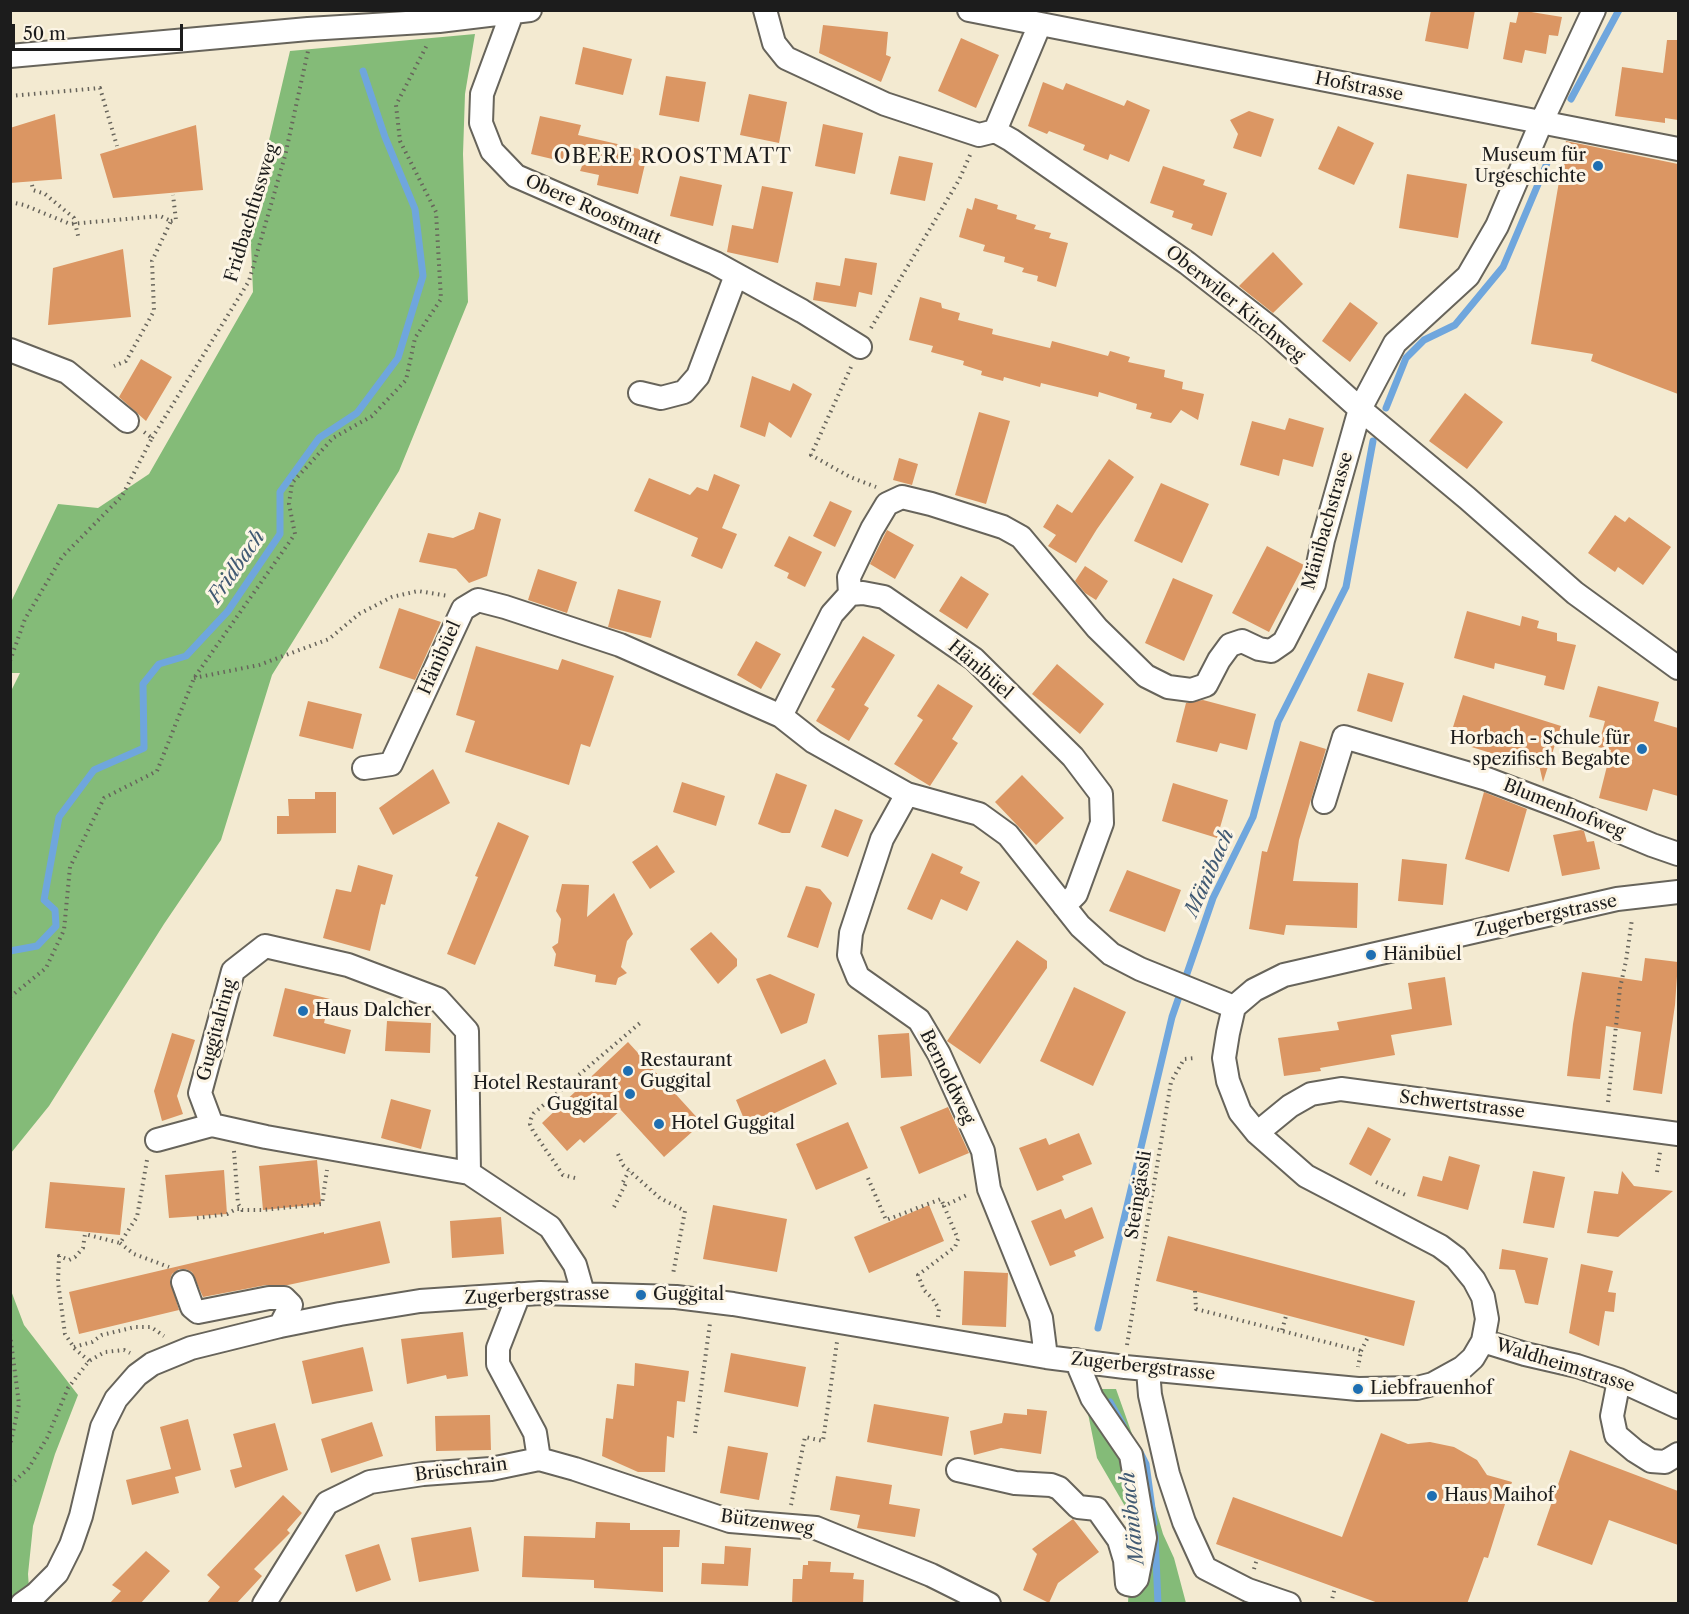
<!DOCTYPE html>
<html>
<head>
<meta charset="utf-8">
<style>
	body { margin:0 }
	#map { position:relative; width:1689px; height:1614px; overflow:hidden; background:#f3ead1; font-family:"Libre Caslon Text",serif }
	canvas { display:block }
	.frame { position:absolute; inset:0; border:12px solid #1c1c1c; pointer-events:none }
	.scale { position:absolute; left:12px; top:24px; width:171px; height:27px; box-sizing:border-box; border:3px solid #1c1c1c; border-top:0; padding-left:8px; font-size:18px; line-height:21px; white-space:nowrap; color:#1c1c1c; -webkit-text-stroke:4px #fcf5e5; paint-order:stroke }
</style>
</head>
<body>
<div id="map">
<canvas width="1689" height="1614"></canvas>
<div class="frame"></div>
<div class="scale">50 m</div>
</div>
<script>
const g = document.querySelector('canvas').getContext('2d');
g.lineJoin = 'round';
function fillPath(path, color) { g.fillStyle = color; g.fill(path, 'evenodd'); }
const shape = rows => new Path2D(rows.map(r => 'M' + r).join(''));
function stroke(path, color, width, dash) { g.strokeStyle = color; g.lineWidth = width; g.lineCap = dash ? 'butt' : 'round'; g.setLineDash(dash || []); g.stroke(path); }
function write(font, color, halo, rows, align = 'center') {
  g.font = font + ' "Libre Caslon Text",serif'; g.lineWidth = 6; g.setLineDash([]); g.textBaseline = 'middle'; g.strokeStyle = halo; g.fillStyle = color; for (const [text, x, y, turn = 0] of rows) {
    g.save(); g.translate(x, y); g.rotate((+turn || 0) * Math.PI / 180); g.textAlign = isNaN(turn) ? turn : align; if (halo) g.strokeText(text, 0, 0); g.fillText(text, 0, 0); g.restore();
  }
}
const forest = shape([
	[475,34,465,94,463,154,468,302,399,471,272,675,221,840,164,924,49,1106,11,1153,10,693,20,673,11,673,11,602,58,504,98,508,149,474,253,292,250,221,290,51],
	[10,1288,24,1325,78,1395,55,1454,33,1526,28,1574,30,1603,11,1603],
	[1083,1389,1116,1389,1142,1462,1163,1534,1174,1558,1186,1603,1128,1603,1133,1520,1097,1458]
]);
const stream = shape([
	[1571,99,1619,10],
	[1386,408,1406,358,1424,340,1455,325,1503,267,1550,156],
	[10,951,37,946,56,926,55,910,44,900,59,817,94,770,144,748,143,684,159,664,186,656,228,611,280,534,280,492,319,438,357,413,398,358,423,276,415,209,385,137,363,71],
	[1098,1328,1172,1017,1213,898,1253,817,1278,722,1346,587,1373,441],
	[1110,1402,1123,1425],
	[1140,1452,1146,1464,1154,1523],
	[1155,1534,1158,1604]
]);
const building = shape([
	[1431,10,1475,10,1468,49,1425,41],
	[1519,10,1562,17,1558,36,1549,35,1546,54,1525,50,1522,63,1503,59,1510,22,1516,23],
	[823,25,888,32,886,55,891,57,881,82,819,53],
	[961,38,999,55,976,108,938,91],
	[1667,40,1678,40,1678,120,1665,118,1665,123,1615,116,1622,67,1663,73],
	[583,47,632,59,623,95,575,84],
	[666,76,706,82,699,122,659,115],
	[1043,82,1063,90,1066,83,1124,106,1127,100,1150,110,1129,162,1110,154,1108,160,1083,150,1085,145,1049,131,1047,134,1028,126],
	[749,94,787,102,779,143,740,135],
	[1249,111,1274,119,1261,157,1233,148,1238,134,1230,120],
	[55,114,62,179,10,183,10,128],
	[540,116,581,125,578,135,648,151,638,194,597,185,599,175,580,171,582,166,531,154],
	[823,124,863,133,855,174,815,166],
	[196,125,203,190,113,198,100,154],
	[1338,126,1374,143,1354,185,1318,169],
	[1566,141,1678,164,1678,394,1591,361,1593,354,1531,344],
	[899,156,933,163,925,201,890,194],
	[1163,166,1205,180,1203,185,1227,193,1212,236,1191,229,1193,224,1172,217,1174,211,1150,203],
	[1407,174,1467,184,1458,238,1399,228],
	[680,176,722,185,713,226,670,216],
	[762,186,793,192,778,263,727,252,732,225,753,229],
	[975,198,998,205,997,209,1017,215,1016,219,1036,225,1034,229,1051,233,1049,238,1068,243,1056,287,1037,281,1038,276,1022,272,1024,268,1004,262,1005,257,983,251,985,245,959,237,967,208,972,210],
	[123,249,131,317,48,325,53,268],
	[1273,252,1303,284,1273,313,1239,286],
	[845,258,877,263,872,295,859,292,856,307,813,300,816,282,840,286],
	[920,297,941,303,942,308,960,313,958,320,993,329,992,334,1050,348,1052,341,1108,356,1110,351,1130,357,1128,362,1165,370,1164,377,1183,382,1182,389,1204,394,1198,420,1181,410,1171,423,1150,418,1152,413,1136,409,1137,404,1099,392,1098,397,1041,383,1040,387,1004,377,1003,381,981,375,982,371,963,365,964,361,931,352,933,346,909,340],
	[1350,302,1378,323,1350,362,1322,341],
	[141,359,172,377,146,421,119,397],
	[752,376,790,391,793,383,812,394,791,438,769,422,765,437,740,427],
	[1465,393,1503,422,1467,469,1429,441],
	[979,412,1010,421,986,504,955,495],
	[1289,418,1324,428,1313,467,1283,459,1279,476,1240,465,1252,421,1285,430],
	[899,458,918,464,912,485,893,480],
	[1109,459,1134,477,1097,529,1076,563,1048,546,1056,535,1043,527,1057,504,1072,513],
	[714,474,740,485,722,528,737,534,722,569,691,556,698,538,634,511,649,478,690,495,697,487,708,491],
	[1161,483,1209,504,1182,563,1134,541],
	[830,501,852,511,835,547,813,536],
	[479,512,501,519,487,576,469,583,456,569,419,562,428,533,453,538,474,529],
	[1615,515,1625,522,1629,517,1671,547,1643,585,1618,567,1615,572,1588,553],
	[887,530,914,545,895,579,870,564],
	[789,536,822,552,805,587,787,578,789,573,774,566],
	[1267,546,1304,565,1269,632,1232,613],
	[1085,566,1108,581,1096,600,1085,593,1075,581],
	[538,569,577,582,567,613,528,600],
	[961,576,989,594,967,629,939,611],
	[1173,578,1213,595,1184,661,1145,643],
	[618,589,661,601,651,638,608,627],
	[399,608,441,622,415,680,379,668],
	[1467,611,1520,626,1522,616,1539,621,1537,628,1557,633,1557,641,1576,645,1564,690,1544,685,1546,676,1495,663,1494,669,1454,658],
	[863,636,895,655,864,705,869,708,849,741,816,721,835,689,831,687],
	[756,641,781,654,761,689,737,675],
	[476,646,558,670,562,659,614,676,590,747,581,744,569,785,465,752,475,721,456,715],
	[1057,664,1104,704,1080,734,1032,694],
	[1368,673,1404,683,1392,722,1357,711],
	[938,684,973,706,952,739,958,743,930,786,894,764,923,720,917,716],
	[1598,686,1659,702,1654,721,1678,728,1678,796,1653,789,1647,811,1599,798,1611,750,1598,747,1605,721,1589,717],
	[1463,695,1561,726,1543,782,1539,765,1539,768,1449,740],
	[1203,700,1256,714,1247,750,1220,743,1217,752,1176,742,1186,703],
	[308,701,362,714,353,749,299,736],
	[1300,741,1326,749,1299,840,1293,881,1358,883,1357,928,1286,925,1284,935,1249,929,1262,851,1267,852],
	[433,769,450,803,393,835,379,808],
	[776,773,807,785,790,833,782,833,758,824],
	[1022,775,1064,818,1036,845,995,802],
	[682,782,725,796,716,826,673,812],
	[1173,783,1228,800,1217,838,1162,821],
	[315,792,336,792,336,833,277,834,277,816,289,816,288,799,315,799],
	[1484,792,1527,809,1509,872,1465,859],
	[835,809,863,820,848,857,821,847],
	[498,822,529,836,475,965,447,954,478,877,475,876],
	[1581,830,1584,831,1587,842,1594,841,1600,869,1562,876,1553,835],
	[657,845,675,872,650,889,632,862],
	[932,853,963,867,960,873,980,882,967,911,941,899,932,920,907,909],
	[1402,859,1447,864,1443,905,1398,901],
	[358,865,393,875,385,905,381,904,370,951,323,938,336,889,351,892],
	[1127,870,1181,890,1165,932,1109,911],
	[562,884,589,885,587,917,614,893,633,934,627,941,621,967,627,973,618,978,616,985,595,982,596,975,554,966,556,954,552,947,558,943,561,919,556,911],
	[806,886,820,889,832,903,818,948,787,937],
	[711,932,737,959,737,966,718,984,690,949],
	[1017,940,1047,961,1047,968,980,1064,947,1041],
	[1645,958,1678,962,1675,1005,1662,1094,1633,1090,1641,1032,1606,1026,1600,1079,1567,1076,1573,1024,1582,972,1642,981],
	[770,974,815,994,807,1023,781,1034,756,979],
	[1445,977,1452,1025,1391,1035,1395,1055,1320,1068,1321,1071,1284,1076,1278,1038,1339,1030,1337,1022,1412,1009,1408,983],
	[1074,987,1126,1012,1093,1086,1040,1061],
	[285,988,330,999,324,1023,351,1030,345,1054,273,1036],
	[387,1021,431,1023,430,1053,385,1051],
	[172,1033,195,1040,177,1096,183,1114,162,1121,154,1091],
	[909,1033,912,1076,881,1078,878,1035],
	[628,1042,702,1123,664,1157,621,1110,584,1143,580,1139,567,1151,542,1123],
	[825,1059,837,1084,747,1126,736,1100],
	[391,1099,431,1110,421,1149,381,1138],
	[948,1107,969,1153,919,1174,900,1127],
	[848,1122,868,1168,816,1190,796,1144],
	[1368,1127,1391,1139,1371,1176,1349,1164],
	[1079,1133,1092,1164,1062,1176,1064,1180,1037,1191,1019,1148,1046,1138,1049,1145],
	[1449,1156,1480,1165,1468,1210,1417,1196,1423,1176,1442,1181],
	[317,1160,321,1204,263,1210,259,1166],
	[224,1170,227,1214,169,1218,165,1175],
	[1533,1171,1565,1177,1554,1228,1523,1223],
	[1622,1171,1634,1186,1673,1191,1618,1237,1587,1233,1594,1191,1618,1194],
	[50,1182,125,1188,120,1235,45,1228],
	[713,1205,787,1219,777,1272,703,1259],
	[929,1205,944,1241,869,1273,854,1237],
	[1092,1207,1104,1238,1074,1251,1076,1256,1050,1266,1031,1221,1061,1209,1065,1219],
	[501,1217,504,1254,452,1258,450,1221],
	[380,1221,390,1263,288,1285,266,1285,203,1297,192,1272,186,1269,179,1269,172,1274,170,1280,179,1310,79,1334,69,1292,324,1232,324,1234],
	[1168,1236,1415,1301,1404,1346,1156,1281],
	[1502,1249,1548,1258,1538,1305,1525,1303,1515,1270,1499,1269],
	[1581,1264,1613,1271,1608,1292,1616,1293,1614,1312,1605,1311,1599,1346,1569,1333],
	[964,1271,1008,1273,1006,1327,962,1325],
	[463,1332,468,1376,447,1379,446,1375,407,1384,401,1339],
	[363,1347,373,1391,312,1404,302,1361],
	[731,1353,806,1367,798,1407,724,1392],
	[635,1363,689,1371,685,1402,677,1401,674,1438,667,1436,665,1472,638,1472,602,1456,606,1418,613,1419,617,1384,634,1386],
	[874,1404,949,1417,942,1456,867,1442],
	[1027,1409,1047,1411,1041,1454,1001,1448,974,1455,970,1431,1002,1423,1004,1413,1027,1415],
	[490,1415,491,1450,436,1451,435,1416],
	[188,1419,201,1470,175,1477,179,1493,132,1505,126,1480,171,1469,160,1427],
	[372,1422,383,1456,331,1473,321,1439],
	[275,1423,288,1470,235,1488,230,1470,242,1467,233,1434],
	[1381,1433,1408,1444,1430,1442,1454,1447,1477,1460,1487,1475,1512,1482,1488,1558,1484,1557,1467,1604,1381,1604,1216,1544,1233,1497,1342,1537],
	[728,1446,768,1453,759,1500,720,1493],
	[1570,1450,1678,1491,1678,1545,1609,1520,1592,1565,1537,1545],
	[836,1476,892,1485,889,1504,920,1509,915,1537,857,1528,860,1515,830,1510],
	[283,1495,302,1513,287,1530,290,1533,254,1569,262,1576,236,1604,206,1604,220,1587,207,1575],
	[1073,1519,1099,1552,1058,1583,1049,1603,1023,1590,1037,1554,1032,1549],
	[596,1522,630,1523,630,1530,680,1530,679,1547,663,1547,663,1592,594,1588,594,1580,522,1577,524,1536,595,1538],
	[471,1527,479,1571,419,1582,411,1538],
	[379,1544,391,1580,356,1592,345,1555],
	[725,1546,751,1548,748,1586,701,1584,702,1563,724,1564],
	[146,1551,170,1571,140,1604,109,1604,121,1591,112,1585],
	[808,1561,831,1562,830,1572,854,1573,853,1579,864,1580,863,1604,792,1604,793,1579,802,1579,803,1565,808,1565]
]);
const path = shape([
	[10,96,100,88,117,146],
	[32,185,33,190,45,194,74,218,79,240],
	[10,202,24,205,70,224,160,216,171,221,152,261,154,311,126,361,114,366],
	[171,221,176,220,173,195],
	[871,328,959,180,970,155],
	[851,367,811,455,850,477,876,487],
	[152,438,249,281,285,156,308,51],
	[10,661,25,619,62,557,122,496,152,438,144,432],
	[194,678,259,665,329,639,359,614,392,597,418,591,448,596],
	[10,997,46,968,64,930,70,867,104,798,157,771,194,678,295,534,289,504,292,483,333,438,372,416,406,380,415,338,441,299,436,212,400,141,396,105,428,43],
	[1608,1102,1620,988,1626,961,1632,919],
	[234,1151,238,1204,242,1210,262,1210,322,1204,327,1170],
	[618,1154,623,1165,660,1198,685,1211,673,1274],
	[1657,1172,1660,1152],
	[575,1178,563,1175,533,1131,530,1124,531,1119,534,1113,640,1023],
	[868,1178,886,1220,941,1199,944,1206],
	[1376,1182,1408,1196],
	[614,1207,626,1183,623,1182,629,1171],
	[197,1218,227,1214,236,1209,241,1209],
	[120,1243,134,1254,169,1267],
	[1195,1291,1196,1309,1361,1351,1358,1367],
	[938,1317,939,1309,933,1299,924,1290,918,1275,955,1247,958,1239,944,1206,969,1194],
	[1282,1330,1286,1316],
	[10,1334,19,1404,10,1446],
	[1127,1345,1171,1082,1184,1059,1195,1058],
	[74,1347,92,1342,102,1335,135,1327,151,1327,164,1336],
	[1361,1351,1368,1337],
	[89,1361,75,1349,65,1334,58,1282,59,1256,69,1260,75,1257,83,1248,85,1234,120,1243,137,1217,147,1160],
	[695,1433,710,1323],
	[10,1485,28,1469,47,1438,68,1388,89,1361,105,1352,124,1350,130,1353],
	[791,1505,805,1437,823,1441,837,1342],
	[1254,1569,1257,1559],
	[1331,1604,1335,1587]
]);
const minor = shape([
	[765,10,774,43,786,58,885,104,979,135,995,131,1011,140,1187,263,1269,327,1360,409,1467,498,1575,593,1678,668],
	[969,10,1678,149],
	[512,13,482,94,481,123,492,151,516,176,715,263,802,311,860,347],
	[10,56,308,29,439,21,530,10],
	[995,131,1040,24],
	[10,350,67,372,127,421],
	[640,393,661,398,684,392,698,376,736,275],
	[850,594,849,577,872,529,887,504,902,497,931,504,1003,527,1021,537,1097,628,1146,676,1168,687,1191,690,1206,685,1219,660,1230,645,1242,641,1259,649,1271,651,1284,642,1314,584,1323,540,1360,409,1395,343,1468,276,1497,226,1541,123,1594,10],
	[781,716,832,614,850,594,863,593,884,597,974,659,1073,757,1101,794,1102,823,1076,894,1064,906],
	[364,768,391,764,463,609,478,600,505,607,620,645,781,716,814,742,907,794,979,814,1008,835,1080,926,1111,954,1140,969,1234,1007],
	[907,794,882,839,851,933,849,955,858,977,919,1020,939,1054,983,1151,989,1189,1041,1318,1046,1357],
	[1324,802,1344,737,1487,779,1566,809,1652,845,1678,854],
	[212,1125,200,1093,233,971,265,946,348,965,438,999,467,1031,469,1173],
	[1257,1133,1290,1106,1311,1094,1341,1089,1678,1134],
	[157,1140,212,1125,266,1137,469,1173,550,1227,575,1265,583,1293],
	[183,1282,192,1307,198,1312,269,1298,284,1298,291,1305,280,1326],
	[519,1294,498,1348,498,1364,535,1433,539,1459],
	[1483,1341,1525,1354,1577,1366,1619,1380,1678,1407],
	[1148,1370,1150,1395,1168,1474,1184,1522,1205,1568,1248,1590,1289,1604],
	[1619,1380,1612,1416,1616,1435,1635,1451,1651,1461,1665,1462,1678,1454],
	[958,1470,1015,1483,1051,1485,1059,1488,1078,1507,1097,1509,1119,1540,1125,1560,1127,1584,1132,1585,1137,1579,1145,1538,1131,1455,1092,1398,1076,1360],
	[22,1604,36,1594,57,1573,71,1545,81,1516,102,1427,116,1399,137,1375,152,1364,191,1348,280,1326,340,1314,420,1301,540,1293,676,1297,733,1304,1046,1357,1125,1367,1358,1389,1417,1388,1433,1384,1462,1368,1473,1358,1483,1341,1487,1319,1483,1297,1474,1280,1456,1258,1440,1246,1306,1176,1257,1133,1240,1112,1228,1081,1224,1058,1228,1033,1234,1007,1254,990,1284,975,1617,899,1678,892],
	[264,1604,327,1503,370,1482,423,1474,491,1469,539,1459,575,1469,730,1521,816,1528,931,1575,989,1604]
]);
const markers = [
	[1598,166,6,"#1f6fb2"],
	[1642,749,6,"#1f6fb2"],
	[1371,955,6,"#1f6fb2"],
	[303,1011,6,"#1f6fb2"],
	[628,1071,6,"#1f6fb2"],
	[630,1094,6,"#1f6fb2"],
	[659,1124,6,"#1f6fb2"],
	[641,1295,6,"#1f6fb2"],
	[1358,1389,6,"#1f6fb2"],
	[1432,1496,6,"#1f6fb2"]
];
const streetNames = [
	["Hofstrasse",1359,87,11],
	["Obere Roostmatt",593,210,24],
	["Fridbachfussweg",252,213,-73],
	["Oberwiler Kirchweg",1235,304,39],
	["Mänibachstrasse",1328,521,-74],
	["Hänibüel",440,658,-66],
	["Hänibüel",980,670,41],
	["Blumenhofweg",1564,809,22],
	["Zugerbergstrasse",1546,916,-12],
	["Guggitalring",217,1030,-75],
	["Bernoldweg",947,1077,64],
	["Schwertstrasse",1462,1105,7],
	["Steingässli",1139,1195,-81],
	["Zugerbergstrasse",537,1296,-2],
	["Waldheimstrasse",1565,1366,17],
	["Zugerbergstrasse",1143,1367,6],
	["Brüschrain",461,1470,-7],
	["Bützenweg",767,1523,8]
];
const poiNames = [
	["Museum für",1586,156,"right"],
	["Urgeschichte",1586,177,"right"],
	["Horbach - Schule für",1630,739,"right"],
	["spezifisch Begabte",1630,760,"right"],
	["Hänibüel",1383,955],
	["Haus Dalcher",315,1011],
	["Restaurant",640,1061],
	["Guggital",640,1082],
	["Hotel Restaurant",618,1084,"right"],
	["Guggital",618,1105,"right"],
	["Hotel Guggital",671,1124],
	["Guggital",653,1295],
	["Liebfrauenhof",1370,1389],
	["Haus Maihof",1444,1496]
];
const neighbourhoodNames = [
	["OBERE ROOSTMATT",673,157]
];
const waterNames = [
	["Fridbach",237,567,-55],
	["Mänibach",1210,873,-66],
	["Mänibach",1133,1518,-96]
];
fillPath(forest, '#84bb78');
stroke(stream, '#6fa6dd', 7);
fillPath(building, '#db9663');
stroke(minor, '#67645b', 26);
stroke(path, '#67645b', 4, [1.5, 4.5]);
stroke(minor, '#fff', 22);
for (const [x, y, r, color] of markers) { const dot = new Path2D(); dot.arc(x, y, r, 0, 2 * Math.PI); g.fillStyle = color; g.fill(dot); stroke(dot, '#fcf5e5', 2); }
write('18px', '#1c1c1c', '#fcf5e5', streetNames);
write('18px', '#1c1c1c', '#fcf5e5', poiNames, 'left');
g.letterSpacing = '1.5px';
write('20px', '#1c1c1c', '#fcf5e5', neighbourhoodNames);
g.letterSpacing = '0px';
write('italic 20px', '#415a73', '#fcf5e5', waterNames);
</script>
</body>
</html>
